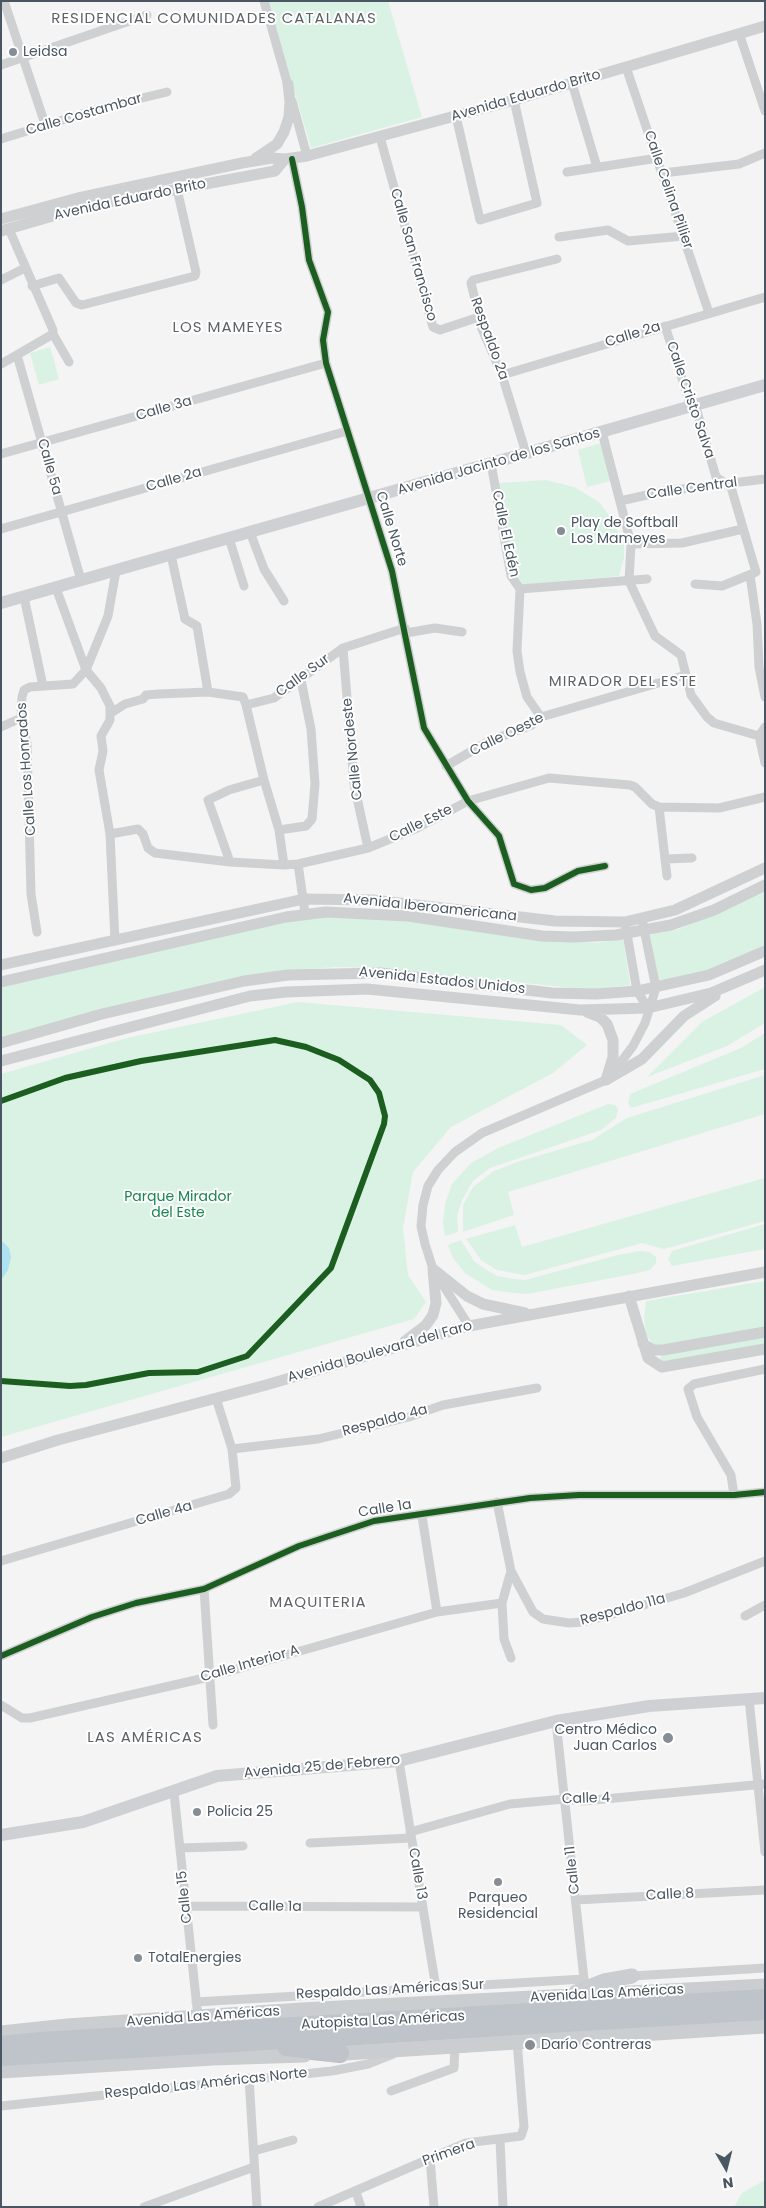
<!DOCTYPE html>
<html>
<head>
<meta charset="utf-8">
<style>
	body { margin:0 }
	#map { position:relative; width:766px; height:2208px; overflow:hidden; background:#f4f4f4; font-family:Poppins,sans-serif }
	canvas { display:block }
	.frame { position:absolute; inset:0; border:2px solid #4a5661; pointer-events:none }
	.north { position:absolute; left:701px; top:2143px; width:50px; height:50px; -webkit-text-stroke:4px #fff; paint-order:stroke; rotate:172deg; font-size:14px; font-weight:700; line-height:20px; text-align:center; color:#4a5661 }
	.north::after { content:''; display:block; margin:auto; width:18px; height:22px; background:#4a5661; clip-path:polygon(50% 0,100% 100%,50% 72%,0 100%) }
</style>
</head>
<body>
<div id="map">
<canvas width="766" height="2208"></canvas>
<div class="frame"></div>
<div class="north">N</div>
</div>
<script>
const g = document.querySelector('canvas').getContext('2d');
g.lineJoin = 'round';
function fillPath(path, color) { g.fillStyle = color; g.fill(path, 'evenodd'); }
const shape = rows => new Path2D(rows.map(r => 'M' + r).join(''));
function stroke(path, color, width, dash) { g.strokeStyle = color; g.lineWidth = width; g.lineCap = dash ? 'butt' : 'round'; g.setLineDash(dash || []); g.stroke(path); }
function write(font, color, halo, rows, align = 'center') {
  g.font = font + ' Poppins,sans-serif'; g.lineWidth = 4; g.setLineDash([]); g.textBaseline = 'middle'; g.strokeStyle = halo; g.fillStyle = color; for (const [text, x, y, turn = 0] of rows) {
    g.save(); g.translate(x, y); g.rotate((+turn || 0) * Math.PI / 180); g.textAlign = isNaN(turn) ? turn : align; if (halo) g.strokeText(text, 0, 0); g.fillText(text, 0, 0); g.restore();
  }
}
const green = shape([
	[268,1,388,1,422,117,311,148],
	[50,347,59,379,39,385,30,353],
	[601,443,611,481,587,487,578,450],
	[546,480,574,487,599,502,611,518,624,544,624,558,619,576,519,585,510,575,499,483],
	[765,889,765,947,717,969,659,982,650,935,680,929],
	[334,916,404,920,526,938,597,943,623,938,630,985,592,990,380,968,335,967,285,971,1,1039,1,987,305,917],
	[765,987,765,1023,727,1046,647,1077,702,1022],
	[298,1002,561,1025,587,1045,553,1073,451,1127,413,1172,403,1228,408,1275,426,1302,414,1319,1,1437,1,1074,127,1038],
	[765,1033,765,1069,631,1108,628,1103,630,1094,741,1048],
	[765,1075,765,1114,508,1192,514,1215,463,1232,463,1205,473,1187,494,1171,520,1161,592,1140,627,1118],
	[608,1104,615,1105,618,1109,616,1118,601,1130,490,1168,473,1181,462,1200,457,1216,458,1232,445,1236,443,1223,445,1204,452,1184,471,1163,498,1148],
	[765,1178,765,1221,664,1249,642,1243,525,1275,497,1270,481,1260,466,1239,515,1225,522,1247],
	[765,1224,765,1249,672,1266,668,1259,672,1251],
	[461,1240,474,1261,485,1269,497,1276,514,1279,525,1280,618,1255,640,1251,650,1252,656,1257,656,1263,650,1270,633,1274,527,1294,514,1293,492,1290,465,1273,453,1258,448,1245],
	[765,1281,765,1330,665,1346,653,1345,646,1334,644,1318,646,1301],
	[765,1335,765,1348,663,1363,660,1359,662,1353],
	[765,2180,765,2207,734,2207,742,2193]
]);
const water = shape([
	[1,1240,9,1248,11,1257,8,1270,1,1280]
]);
const minor = shape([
	[4,1,45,124],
	[264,1,289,89],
	[739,33,765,111],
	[1,65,147,15],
	[626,67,709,313],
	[572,83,597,167],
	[292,101,307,156],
	[456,116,480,220,537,203,514,100],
	[380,137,433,327,440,330,479,317],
	[1,139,105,107,167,92],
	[292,159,302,207,309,260,328,312,323,340,326,363,392,571,424,728,468,801,499,836,514,884,531,890,545,888,578,871,605,866],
	[567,172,658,158],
	[663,173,739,164,765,153],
	[9,229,53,330,53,334,69,362],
	[559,237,608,230,628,241,684,236],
	[1,280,25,268],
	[32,286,59,278,76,303,82,305,195,276,196,272,177,189],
	[665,326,691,406,697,411,716,477,731,487,756,572],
	[17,355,81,580],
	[1,364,53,334],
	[502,375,765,297],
	[602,432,631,544,629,581,655,636,681,655,691,695,707,717,714,723,759,736],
	[526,453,502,375,482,329,471,283,473,280,557,259],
	[1,454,326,363],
	[491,463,511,576,520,589,517,651,520,672,527,697,541,717],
	[620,501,665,491,765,479],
	[1,529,347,431],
	[250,532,264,569,284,601],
	[229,538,244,586],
	[631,544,682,543,743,529],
	[171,555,185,619,197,626,208,692],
	[750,575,757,624,759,667,765,697],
	[695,584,722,586,754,573],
	[56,588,86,670,101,688,110,706,110,720,101,736,103,751,99,770,110,834,115,941],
	[520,589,647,579],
	[24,597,43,686],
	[406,633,435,628,462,632],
	[343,648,354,784,368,848],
	[246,705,264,780,279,830,284,865],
	[111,713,125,704,143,699,146,695,159,694,208,692,243,697,246,705,274,698,343,648,405,628],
	[1,727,21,718],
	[765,727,759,736,765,763],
	[446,766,489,741,532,725,541,717,686,675],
	[659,807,667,876],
	[279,830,306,826,312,819,315,784,311,729,301,680],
	[110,834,138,829,143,834,148,848,155,853,230,862,284,865,298,864,368,848,417,828,468,801,549,778,630,785,635,787,652,804,659,807,719,808,765,797],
	[665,859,692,858],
	[230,862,208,800,229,790,264,780],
	[298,864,305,913],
	[626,928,637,991,648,1008],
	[37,932,31,894,27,743,21,718,22,697,24,690,30,687,73,684,86,670,108,616,116,571],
	[469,1326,433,1269,425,1244,421,1226,423,1205,428,1186,438,1170,455,1152,482,1133,606,1080,618,1066,633,1046,645,1023,656,988,642,919],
	[232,1449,318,1439,409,1417,443,1405,537,1388],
	[734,1495,731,1475,697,1417,688,1389,694,1384,765,1369],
	[497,1502,511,1571,533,1612,543,1619,569,1623,583,1622,613,1614,684,1593,765,1561],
	[422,1516,437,1612],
	[1,1561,229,1494,236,1488,232,1449,216,1398],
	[204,1589,213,1725],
	[745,1616,765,1605],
	[1,1656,92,1617,136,1603,204,1589,299,1546,374,1521,530,1498,579,1495,734,1495,765,1492],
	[511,1658,504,1639,502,1603,511,1571],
	[749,1699,765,1852],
	[1,1705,22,1718,30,1718,209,1677,437,1612,502,1603],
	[556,1721,584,1979],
	[399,1761,436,1988],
	[174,1793,198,2017],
	[410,1832,510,1804,565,1799,583,1801,765,1784],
	[310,1843,411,1838],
	[180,1848,243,1846],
	[576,1900,765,1890],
	[187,1906,423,1907],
	[632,1976,765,1968],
	[196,2002,584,1979],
	[249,2078,257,2207],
	[391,2091,454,2068,455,2045],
	[1,2106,332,2071,368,2064,393,2054],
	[500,2139,503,2207],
	[254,2151,293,2140],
	[430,2158,434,2207],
	[356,2192,361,2207],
	[144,2207,254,2167],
	[318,2207,466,2143,521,2136,524,2127,517,2041]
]);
const tertiary = shape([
	[256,158,277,144,284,132,289,117,290,102,288,84],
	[1,219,78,198,242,163,272,158,285,159,307,156,514,100,765,26],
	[1,231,87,206,275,171,285,159],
	[1,965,304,899,373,900,555,921,625,922,675,910,765,868],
	[1,982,286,917,326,912,408,916,542,936,574,937,616,935,671,925,714,910,765,885],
	[587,1012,600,1017,607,1024,613,1040,613,1057,606,1080],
	[1,1043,102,1014,244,981,288,975,380,973,552,993,596,994,637,991,709,975,765,951],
	[1,1061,250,996,286,992,367,989,580,1010,648,1008,711,993,765,970],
	[606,1080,642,1059,684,1016,715,996],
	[433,1269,467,1296,483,1304,525,1313],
	[629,1296,648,1358,662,1367,765,1349],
	[405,1341,426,1325,433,1315,436,1303,433,1269],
	[643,1344,653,1350,663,1350,765,1332],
	[1,1458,58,1440,266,1385,469,1326,765,1272]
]);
const secondary = shape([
	[1,603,765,385],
	[1,1835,83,1822,217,1776,399,1761,556,1721,649,1706,765,1698]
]);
const primary = shape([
	[576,1992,604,1981,632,1976],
	[1,2033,67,2026,301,2010,765,1986],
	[330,2054,765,2026],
	[1,2071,213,2058,304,2055]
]);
const motorway = shape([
	[1,2045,41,2041,765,1998],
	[286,2047,340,2053],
	[1,2057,765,2011]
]);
const cycleway = shape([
	[292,159,302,207,309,260,328,312,323,340,326,363,392,571,424,728,468,801,499,836,514,884,531,890,545,888,578,871,605,866],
	[1,1101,65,1078,141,1061,275,1040,306,1047,339,1060,370,1080,379,1093,385,1116,384,1124,331,1268,247,1356,198,1372,149,1373,86,1385,70,1386,1,1381],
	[1,1656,92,1617,136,1603,204,1589,299,1546,374,1521,530,1498,579,1495,734,1495,765,1492]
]);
const markers = [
	[13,52,5,"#868d94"],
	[561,531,5,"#868d94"],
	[668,1738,6,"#868d94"],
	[197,1812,5,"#868d94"],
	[498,1882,5,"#868d94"],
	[138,1958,5,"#868d94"],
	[530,2045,6,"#868d94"]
];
const poiNames = [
	["Leidsa",23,52],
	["Play de Softball",571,523],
	["Los Mameyes",571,539],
	["Centro Médico",657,1730,"right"],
	["Juan Carlos",657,1746,"right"],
	["Policia 25",207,1812],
	["Parqueo",498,1898,"center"],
	["Residencial",498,1914,"center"],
	["TotalEnergies",148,1958],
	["Darío Contreras",541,2045]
];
const streetNames = [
	["Avenida Eduardo Brito",526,96,-16],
	["Calle Costambar",84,115,-16],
	["Calle Celina Pillier",668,190,71],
	["Avenida Eduardo Brito",130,200,-12],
	["Calle San Francisco",413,255,74],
	["Calle 2a",633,335,-17],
	["Respaldo 2a",489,339,70],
	["Calle Cristo Salva",690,400,71],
	["Calle 3a",164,409,-16],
	["Avenida Jacinto de los Santos",499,462,-16],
	["Calle 5a",49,467,74],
	["Calle 2a",174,480,-16],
	["Calle Central",692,489,-8],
	["Calle Norte",391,529,73],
	["Calle El Edén",505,534,78],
	["Calle Sur",303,676,-36],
	["Calle Oeste",507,735,-26],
	["Calle Nordeste",353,749,-96],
	["Calle Los Honrados",27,769,-94],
	["Calle Este",421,824,-26],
	["Avenida Iberoamericana",430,908,6],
	["Avenida Estados Unidos",442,981,6],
	["Avenida Boulevard del Faro",380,1352,-16],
	["Respaldo 4a",385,1421,-15],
	["Calle 1a",385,1509,-9],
	["Calle 4a",164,1514,-16],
	["Respaldo 11a",623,1610,-15],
	["Calle Interior A",250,1664,-16],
	["Avenida 25 de Febrero",322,1767,-5],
	["Calle 4",586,1799,-2],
	["Calle 11",573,1870,-96],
	["Calle 13",417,1874,80],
	["Calle 8",670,1895,-3],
	["Calle 15",185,1897,-96],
	["Calle 1a",275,1907,1],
	["Respaldo Las Américas Sur",390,1990,-3],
	["Avenida Las Américas",607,1994,-3],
	["Avenida Las Américas",203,2017,-4],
	["Autopista Las Américas",383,2021,-3],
	["Respaldo Las Américas Norte",206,2084,-6],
	["Primera",449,2153,-20]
];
const parkNames = [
	["Parque Mirador",178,1197],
	["del Este",178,1213]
];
const neighbourhoodNames = [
	["RESIDENCIAL COMUNIDADES CATALANAS",214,19],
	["LOS MAMEYES",228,328],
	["MIRADOR DEL ESTE",623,682],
	["MAQUITERIA",318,1603],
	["LAS AMÉRICAS",145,1738]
];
fillPath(green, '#d9f2e3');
fillPath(water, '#aee2f0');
stroke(motorway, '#b9bec3', 20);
stroke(minor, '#ced0d2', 9);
stroke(tertiary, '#ced0d2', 11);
stroke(secondary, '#ced0d4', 12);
stroke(primary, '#caced1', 15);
stroke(motorway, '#bec4c9', 18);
stroke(cycleway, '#1b5e20', 6);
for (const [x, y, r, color] of markers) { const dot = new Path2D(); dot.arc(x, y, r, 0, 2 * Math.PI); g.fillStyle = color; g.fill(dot); stroke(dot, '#fff', 2); }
write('14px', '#4a5661', '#fff', poiNames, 'left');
write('14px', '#4a5661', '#fff', streetNames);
write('14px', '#17864f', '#fff', parkNames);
g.letterSpacing = '1px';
write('15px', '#5f6368', '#fff', neighbourhoodNames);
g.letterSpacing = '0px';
</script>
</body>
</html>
